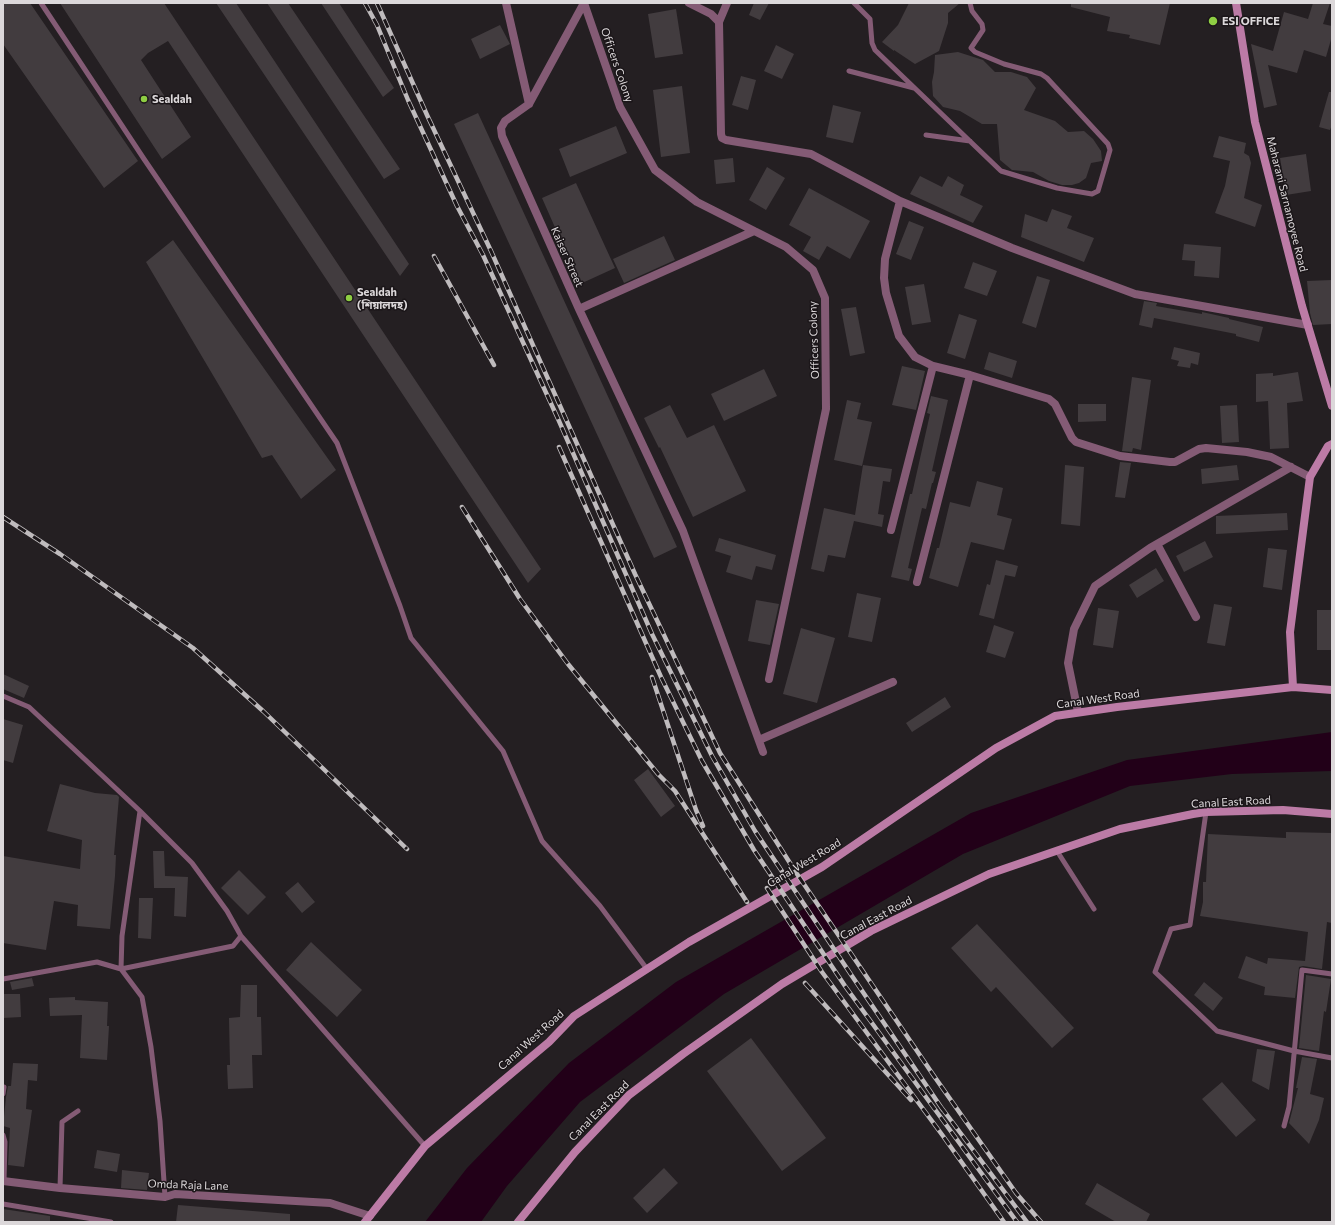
<!DOCTYPE html>
<html>
<head>
<meta charset="utf-8">
<style>
	body { margin:0 }
	#map { position:relative; width:1335px; height:1225px; overflow:hidden; background:#241f22; font-family:Commissioner,sans-serif }
	canvas { display:block }
	.frame { position:absolute; inset:0; border:4px solid #dcd8da; pointer-events:none }
</style>
</head>
<body>
<div id="map">
<canvas width="1335" height="1225"></canvas>
<div class="frame"></div>
</div>
<script>
const g = document.querySelector('canvas').getContext('2d');
g.lineJoin = 'round';
function fillPath(path, color) { g.fillStyle = color; g.fill(path, 'evenodd'); }
const shape = rows => new Path2D(rows.map(r => 'M' + r).join(''));
function stroke(path, color, width, dash) { g.strokeStyle = color; g.lineWidth = width; g.lineCap = dash ? 'butt' : 'round'; g.setLineDash(dash || []); g.stroke(path); }
function write(font, color, halo, rows, align = 'center') {
  g.font = font + ' Commissioner,"Noto Sans Bengali",sans-serif'; g.lineWidth = 3; g.setLineDash([]); g.textBaseline = 'middle'; g.strokeStyle = halo; g.fillStyle = color; for (const [text, x, y, turn = 0] of rows) {
    g.save(); g.translate(x, y); g.rotate((+turn || 0) * Math.PI / 180); g.textAlign = isNaN(turn) ? turn : align; if (halo) g.strokeText(text, 0, 0); g.fillText(text, 0, 0); g.restore();
  }
}
const water = shape([
	[1332,732,1332,771,1232,774,1130,786,963,854,724,994,580,1102,507,1186,481,1222,425,1222,467,1168,569,1063,676,982,971,813,1127,760]
]);
const building = shape([
	[3,3,30,3,138,161,104,188,3,44],
	[60,3,164,3,541,569,528,583,168,41,148,53,141,60,191,137,162,159],
	[216,3,236,3,409,264,400,276],
	[267,3,288,3,400,169,384,179],
	[321,3,339,3,394,88,383,97],
	[754,3,769,3,760,20,749,15],
	[909,3,960,3,948,13,948,23,939,51,915,64,894,50,894,51,882,42,898,25],
	[1071,3,1170,3,1160,45,1129,38,1130,35,1107,31,1110,17,1071,7],
	[1313,3,1330,3,1323,24,1332,26,1332,36,1326,57,1304,50,1297,73,1268,65,1277,105,1264,108,1251,44,1273,51,1284,12,1308,19],
	[676,9,683,54,655,58,648,14],
	[500,25,510,44,480,59,471,39],
	[776,45,794,54,782,79,764,71],
	[958,52,983,60,995,72,1011,72,1027,77,1036,88,1024,110,1055,121,1068,132,1084,131,1093,139,1101,151,1102,161,1091,163,1086,178,1079,183,1072,185,1062,185,1049,181,1033,172,1012,170,1000,160,997,124,982,124,960,111,943,107,933,96,932,82,934,72,935,55],
	[741,76,756,80,748,110,732,105],
	[682,86,690,153,661,157,653,90],
	[1329,92,1332,92,1332,125,1330,130,1319,127],
	[833,105,861,112,853,143,826,137],
	[478,113,677,547,654,558,454,124],
	[616,126,627,153,570,177,559,149],
	[1219,136,1246,143,1244,153,1249,156,1251,163,1244,198,1262,205,1255,227,1215,213,1225,186,1230,161,1213,157],
	[1306,154,1311,191,1286,195,1280,158],
	[733,158,735,182,716,184,714,160],
	[767,167,785,178,766,210,749,200],
	[920,176,942,187,948,176,964,185,960,195,983,206,973,223,910,194],
	[576,183,615,268,580,284,542,198],
	[809,188,870,221,850,259,827,246,819,260,803,251,811,237,789,225],
	[1052,209,1072,216,1067,228,1094,238,1084,262,1021,237,1025,214,1047,222],
	[909,221,924,227,911,260,896,254],
	[664,236,675,260,624,283,613,259],
	[173,240,336,470,301,499,272,455,262,458,146,262],
	[1184,244,1221,247,1219,278,1194,276,1195,261,1182,260],
	[973,262,997,271,987,296,964,288],
	[1037,276,1050,280,1036,328,1022,323],
	[1332,280,1332,292,1331,292,1332,324,1313,325,1310,313,1307,281],
	[924,284,931,322,912,325,905,287],
	[1144,301,1157,303,1156,306,1202,314,1202,312,1229,318,1229,319,1263,327,1259,342,1236,336,1236,334,1154,318,1152,328,1139,325],
	[856,307,865,353,850,356,841,309],
	[959,314,977,320,965,359,947,353],
	[1174,347,1200,353,1198,365,1191,363,1190,368,1177,366,1179,361,1171,359],
	[989,352,1017,361,1012,378,984,369],
	[902,366,925,371,916,410,892,405],
	[764,369,777,396,724,421,711,394],
	[1298,372,1303,401,1287,403,1289,448,1270,449,1268,401,1256,402,1256,374,1273,373,1273,376],
	[1132,377,1151,380,1141,450,1133,448,1132,452,1122,451],
	[931,396,948,400,932,471,936,472,933,483,932,483,926,509,922,508,908,568,912,569,909,581,891,577,910,494,912,494,930,414,927,413],
	[847,400,861,403,857,419,872,422,862,466,834,460],
	[1078,404,1106,404,1106,421,1078,422],
	[670,405,687,438,714,425,746,491,693,517,660,447,659,448,644,418],
	[1237,405,1239,442,1222,443,1220,406],
	[1120,462,1131,463,1125,498,1115,497],
	[863,465,892,469,890,482,883,481,878,514,884,515,882,527,854,521,845,558,828,555,824,572,811,569,824,508,855,515],
	[1065,465,1084,467,1080,526,1061,524],
	[1237,465,1239,480,1202,484,1201,469],
	[977,481,1003,488,997,515,1012,519,1004,550,971,542,958,587,929,578,937,548,939,548,950,502,970,507],
	[1287,513,1288,530,1216,534,1216,516],
	[719,538,776,555,772,570,756,566,752,580,726,572,731,556,715,551],
	[1205,541,1213,557,1184,572,1176,556],
	[1268,548,1287,550,1282,590,1263,587],
	[996,560,1018,566,1015,577,1005,575,994,619,979,615,987,584,990,585],
	[1156,568,1164,581,1137,598,1129,585],
	[857,593,881,598,872,642,848,637],
	[756,600,779,604,770,645,748,641],
	[1214,604,1232,607,1225,646,1207,643],
	[1098,608,1119,611,1113,648,1093,645],
	[1317,610,1332,610,1332,650,1317,650],
	[994,625,1014,632,1005,658,986,652],
	[801,628,835,638,817,703,783,694],
	[3,674,29,686,24,698,3,689],
	[945,697,951,707,912,732,906,723],
	[3,719,23,725,13,763,3,760],
	[648,769,675,806,661,817,634,780],
	[60,784,95,793,117,795,119,797,114,855,116,855,115,876,110,929,77,926,78,905,54,901,46,950,3,943,3,856,80,869,82,840,47,831],
	[1286,832,1332,833,1332,923,1327,922,1322,969,1303,966,1299,967,1295,998,1264,995,1265,987,1238,978,1246,956,1267,964,1268,958,1305,961,1308,932,1200,916,1203,902,1203,882,1206,882,1208,834,1286,838],
	[153,851,164,851,165,876,188,877,186,917,174,916,175,888,154,888],
	[239,870,266,897,248,915,221,888],
	[298,882,315,902,302,913,285,893],
	[139,898,153,898,151,939,138,938],
	[977,924,1074,1028,1052,1048,996,987,991,992,951,948],
	[311,942,362,990,337,1017,286,970],
	[1306,975,1331,979,1326,1012,1324,1011,1319,1051,1299,1048],
	[32,978,34,986,12,990,10,982],
	[1204,982,1223,998,1213,1011,1194,995],
	[241,985,257,985,257,1017,261,1017,262,1055,252,1055,253,1088,228,1089,227,1065,230,1065,229,1018,240,1017],
	[3,994,20,994,21,1017,3,1018],
	[75,997,75,1000,108,1002,107,1026,109,1026,107,1060,80,1058,82,1015,50,1016,49,998],
	[751,1038,826,1138,782,1171,707,1071],
	[1257,1049,1275,1051,1269,1090,1252,1081],
	[1302,1057,1317,1059,1310,1094,1324,1098,1319,1120,1309,1144,1289,1123,1298,1088,1296,1088],
	[13,1063,38,1064,37,1081,28,1080,26,1109,32,1110,24,1167,8,1165,10,1128,3,1126,6,1097,8,1086,11,1086],
	[1222,1082,1256,1120,1236,1137,1202,1099],
	[97,1150,120,1154,117,1172,94,1168],
	[664,1168,678,1183,647,1213,633,1198],
	[122,1170,149,1173,147,1190,121,1188],
	[1097,1183,1150,1214,1146,1222,1116,1222,1085,1204],
	[178,1205,290,1214,290,1222,176,1222],
	[3,1209,50,1216,50,1222,3,1222]
]);
const lane = shape([
	[41,3,144,159,337,443,400,606,411,638,503,751,542,841,600,906,647,969],
	[854,3,870,19,872,43,875,50,1001,171,1057,188,1092,194,1098,191,1110,150,1108,144,1047,78,1041,74,1004,64,975,52,971,48,983,30,982,24,972,11,970,3],
	[849,71,914,88],
	[926,135,970,141],
	[3,696,29,707,140,811,122,936,121,969,142,997,151,1047,160,1121,165,1197],
	[140,811,192,863,227,911,241,936,425,1146],
	[1206,812,1190,925,1171,929,1155,972,1217,1031,1294,1051,1332,1058],
	[1057,851,1094,909],
	[3,979,97,962,121,969,233,946,241,936],
	[3,1094,4,1087],
	[1284,1126,1289,1107,1302,970,1332,974],
	[3,1135,5,1142,4,1181],
	[60,1188,62,1122,78,1111],
	[3,1204,111,1222]
]);
const street = shape([
	[506,3,529,104],
	[584,3,529,104,505,121,501,128,502,136,579,309,683,531,763,752],
	[584,3,620,107,655,170,697,202,786,247,813,270,825,298,826,409,769,679],
	[689,3,711,14,719,22,721,134,722,138,726,140,811,154,900,201,885,259,884,278,886,293,899,336,915,357,933,366,970,375,1049,399,1055,404,1072,438,1076,442,1120,456,1170,462,1175,462,1199,449,1206,448,1247,452,1271,457,1310,477],
	[719,22,727,3],
	[900,201,1012,248,1135,294,1308,325],
	[579,309,754,231],
	[891,530,933,366],
	[1157,544,1196,617],
	[917,582,970,375],
	[1078,712,1068,663,1074,629,1095,586,1150,548,1291,467],
	[759,740,893,682],
	[3,1181,60,1188,165,1197,175,1194,330,1203,370,1216]
]);
const secondary = shape([
	[1236,3,1255,122,1302,306,1332,406],
	[1293,687,1290,632,1310,477,1328,446,1332,444],
	[365,1222,425,1146,549,1042,574,1016,689,942,822,867,996,748,1055,716,1117,707,1293,687,1332,690],
	[518,1222,575,1152,629,1095,683,1054,782,984,871,931,989,874,1120,829,1193,814,1206,812,1283,810,1332,814]
]);
const rail = shape([
	[365,3,377,25,408,100,457,206,483,255,559,421,652,634,712,756,755,831,852,976,943,1110],
	[377,3,427,115,491,251,635,574,720,753,795,871,934,1076,1016,1193,1041,1222],
	[434,256,494,365],
	[559,447,661,677,702,761,754,850,845,986,1017,1222],
	[462,507,520,599,568,664,658,774,675,791,747,902],
	[3,517,60,554,193,648,263,711,407,849],
	[652,677,696,810,703,826],
	[767,888,822,972,943,1136,1004,1222],
	[805,983,911,1100],
	[941,1107,1027,1222]
]);
const markers = [
	[1213,21,5,"#8ece43"],
	[144,99,4,"#8ece43"],
	[349,298,4,"#8ece43"]
];
const poiNames = [
	["ESI OFFICE",1222,21],
	["Sealdah",152,99],
	["Sealdah",357,292],
	["(শিয়ালদহ)",357,305]
];
const streetNames = [
	["Officers Colony",617,65,71],
	["Maharani Sarnamoyee Road",1287,204,76],
	["Kaiser Street",567,257,66],
	["Officers Colony",814,340,-92],
	["Canal West Road",1098,699,-8],
	["Canal East Road",1231,802,-3],
	["Canal West Road",804,863,-31],
	["Canal East Road",876,918,-28],
	["Canal West Road",531,1040,-42],
	["Canal East Road",599,1111,-45],
	["Omda Raja Lane",188,1185,2]
];
fillPath(water, '#220018');
fillPath(building, '#423c3f');
stroke(lane, '#845b75', 5);
stroke(street, '#845b75', 8);
stroke(secondary, '#bc7ba6', 8);
stroke(rail, '#bfbbbd', 4.5);
stroke(rail, '#1b1619', 3, [9]);
for (const [x, y, r, color] of markers) { const dot = new Path2D(); dot.arc(x, y, r, 0, 2 * Math.PI); g.fillStyle = color; g.fill(dot); stroke(dot, '#1b1619', 1.5); }
write('bold 11px', '#dcd8da', '#1b1619', poiNames, 'left');
write('11px', '#dcd8da', '#1b1619', streetNames);
</script>
</body>
</html>
